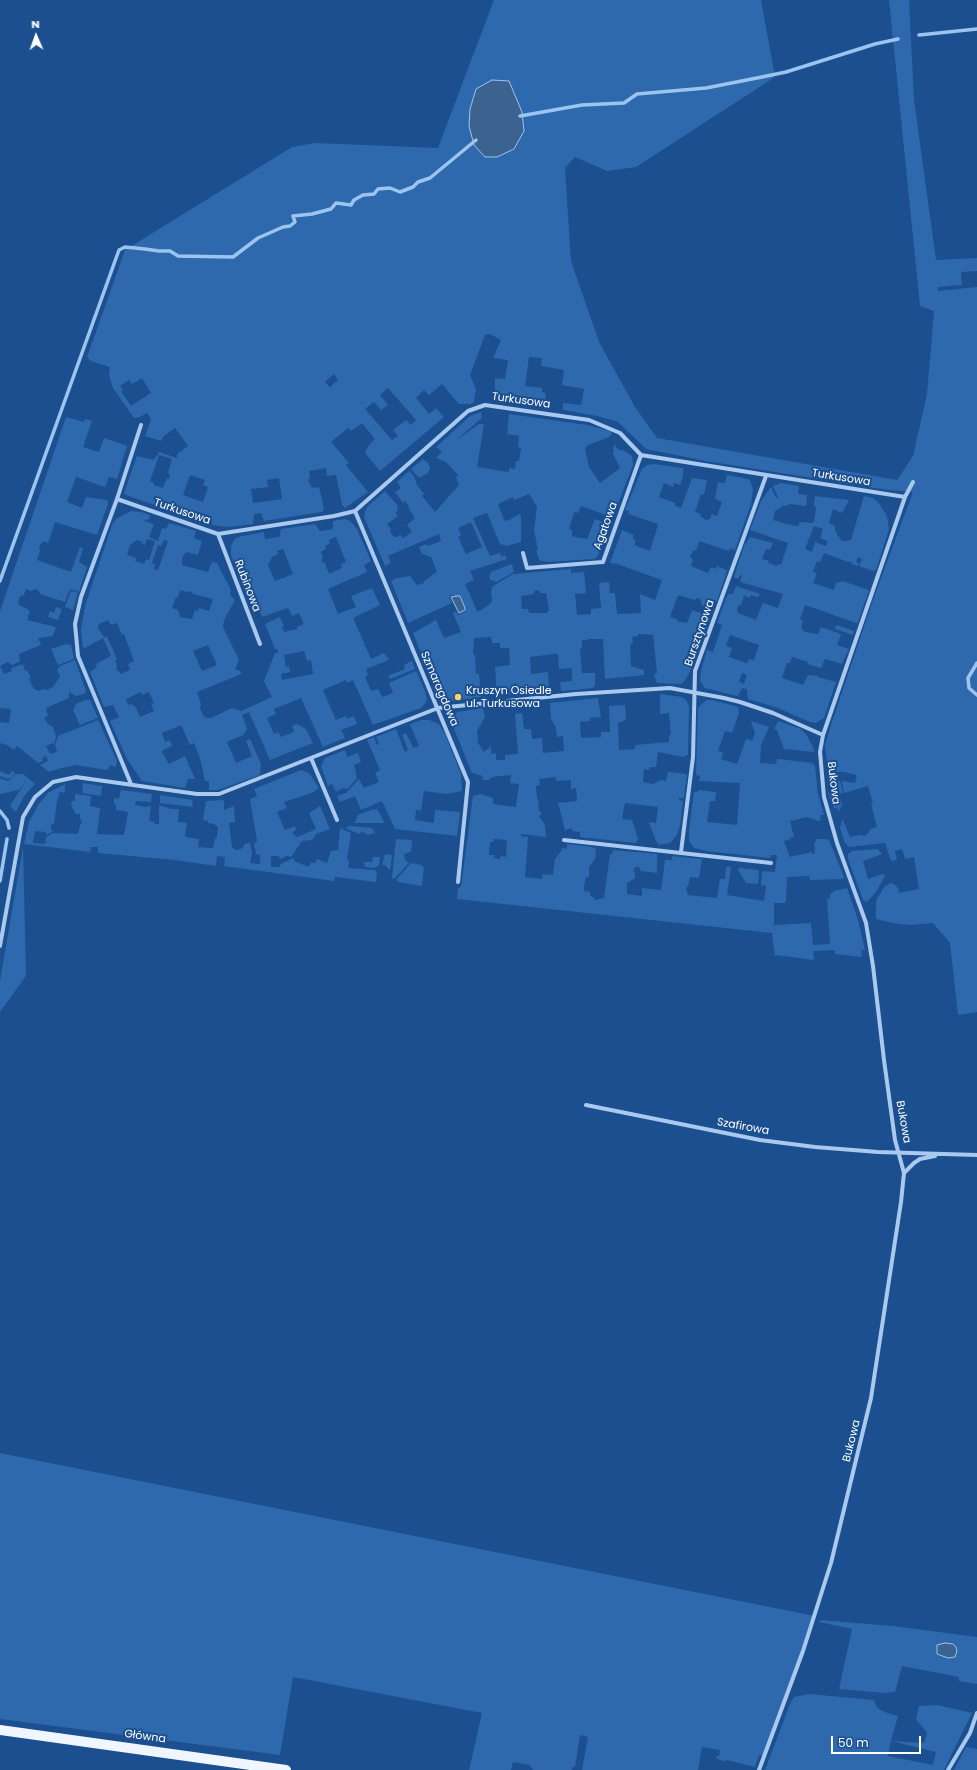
<!DOCTYPE html>
<html>
<head>
<meta charset="utf-8">
<style>
	body { margin:0 }
	#map { position:relative; width:977px; height:1770px; overflow:hidden; background:#1b4f8f; font-family:Poppins,sans-serif }
	canvas { display:block }
	.north { position:absolute; left:16px; top:16px; width:40px; height:40px; -webkit-text-stroke:3px #1b4f8f; paint-order:stroke; rotate:358deg; font-size:11px; font-weight:700; line-height:16px; text-align:center; color:#fff }
	.north::after { content:''; display:block; margin:auto; width:14px; height:18px; background:#fff; clip-path:polygon(50% 0,100% 100%,50% 72%,0 100%) }
	.scale { position:absolute; left:831px; top:1736px; width:90px; height:18px; box-sizing:border-box; border:2px solid #fff; border-top:0; padding-left:5px; font-size:12px; line-height:14px; white-space:nowrap; color:#fff; -webkit-text-stroke:3px #1b4f8f; paint-order:stroke }
</style>
</head>
<body>
<div id="map">
<canvas width="977" height="1770"></canvas>
<div class="north">N</div>
<div class="scale">50 m</div>
</div>
<script>
const g = document.querySelector('canvas').getContext('2d');
g.lineJoin = 'round';
function fillPath(path, color) { g.fillStyle = color; g.fill(path, 'evenodd'); }
const shape = rows => new Path2D(rows.map(r => 'M' + r).join(''));
function stroke(path, color, width, dash) { g.strokeStyle = color; g.lineWidth = width; g.lineCap = dash ? 'butt' : 'round'; g.setLineDash(dash || []); g.stroke(path); }
function write(font, color, halo, rows, align = 'center') {
  g.font = font + ' Poppins,sans-serif'; g.lineWidth = 4; g.setLineDash([]); g.textBaseline = 'middle'; g.strokeStyle = halo; g.fillStyle = color; for (const [text, x, y, turn = 0] of rows) {
    g.save(); g.translate(x, y); g.rotate((+turn || 0) * Math.PI / 180); g.textAlign = isNaN(turn) ? turn : align; if (halo) g.strokeText(text, 0, 0); g.fillText(text, 0, 0); g.restore();
  }
}
const green = shape([
	[494,0,761,0,775,77,636,167,607,171,575,157,565,168,571,261,599,342,635,407,657,438,897,480,913,456,927,394,934,311,920,306,889,0,909,0,914,100,936,260,977,258,977,271,961,272,962,285,938,287,938,291,977,287,977,1012,958,1015,950,943,933,923,910,925,893,923,876,919,876,901,884,887,890,883,894,884,898,888,899,893,919,889,914,857,905,859,902,849,895,851,897,860,891,861,885,843,849,847,845,843,840,828,842,821,843,820,850,837,860,835,865,836,869,832,870,829,877,827,871,804,873,803,868,786,844,793,842,781,855,783,857,775,844,772,829,772,827,761,825,745,832,722,873,600,913,492,888,490,706,461,646,449,618,422,597,416,563,410,563,403,581,405,584,389,562,385,564,370,541,366,542,358,529,357,525,386,542,388,542,392,546,393,544,408,495,401,495,378,505,379,508,360,493,358,501,340,490,334,485,335,470,375,476,389,474,402,471,404,459,404,442,384,429,395,424,390,416,398,429,414,436,408,444,417,380,471,365,453,369,445,375,439,362,423,351,431,348,428,331,442,349,463,346,465,368,492,345,508,342,505,336,475,327,476,326,468,309,471,310,478,308,480,312,488,319,487,323,504,324,510,322,512,264,521,261,513,254,514,253,524,228,527,212,525,211,516,194,511,192,518,126,495,124,493,137,456,154,460,159,452,177,458,177,454,188,446,175,428,164,436,161,441,145,436,151,419,147,413,140,417,134,418,113,388,109,375,110,367,91,361,87,357,125,250,292,147,315,143,438,148],
	[334,374,338,380,330,387,325,382],
	[142,378,151,393,131,406,121,391,123,390,120,386,129,380,132,384],
	[388,388,416,420,411,425,406,420,393,430,398,436,392,440,365,409,374,402,381,410,388,405,380,395],
	[159,455,172,459,168,473,170,474,169,479,167,478,163,488,154,485,154,483,150,481],
	[190,475,205,480,203,485,208,487,203,502,183,495],
	[279,478,282,499,253,503,251,489,268,487,267,480],
	[481,412,482,418,455,441,479,424,484,424,477,467,509,472,509,468,515,469,516,461,519,461,521,448,518,447,519,436,507,434,509,414,587,425,610,431,612,434,609,437,588,445,585,449,589,467,600,483,620,468,613,454,614,444,619,450,623,450,632,456,633,465,614,514,609,513,608,516,581,506,578,513,574,512,569,529,572,530,572,536,575,537,587,539,595,519,605,523,604,526,608,530,602,547,597,557,594,559,547,562,539,560,536,550,538,550,534,530,537,507,529,494,514,500,513,497,498,504,504,520,507,521,520,514,521,516,521,542,507,546,500,544,487,513,473,518,490,556,500,553,502,557,505,555,507,559,470,571,474,580,465,584,477,611,480,611,491,603,492,599,491,591,493,586,513,574,571,569,571,573,584,572,586,593,575,594,577,615,591,614,591,609,601,608,599,583,609,582,610,593,615,593,617,614,641,613,640,594,655,600,662,580,617,564,610,563,622,530,634,535,633,539,636,540,634,545,650,551,655,535,658,524,628,514,629,511,625,510,642,469,647,465,654,464,683,468,683,477,680,485,674,483,673,487,664,483,659,497,675,503,675,506,681,508,692,478,707,480,704,495,701,494,695,512,701,514,700,516,706,520,710,519,712,514,717,516,722,502,715,499,718,482,725,483,727,475,744,478,750,480,753,489,751,504,735,550,730,548,729,551,699,541,696,551,694,550,690,556,693,560,691,566,708,573,711,567,716,569,717,566,726,570,727,571,717,601,711,599,708,609,701,604,701,599,697,598,695,600,678,595,670,617,677,619,677,621,687,623,692,610,706,615,703,623,707,627,692,668,684,682,681,684,657,683,654,675,657,673,653,635,638,634,638,636,632,637,633,642,630,646,631,666,644,670,644,675,605,679,603,639,588,639,587,640,582,640,582,647,580,650,582,673,595,673,595,686,593,688,563,691,561,690,560,682,572,681,572,668,559,669,558,654,553,654,530,657,531,674,548,672,549,691,517,694,516,683,514,684,515,694,497,695,495,667,510,665,509,648,500,648,500,643,492,643,491,637,474,638,473,654,475,655,476,674,479,674,481,697,445,702,440,700,413,633,436,620,444,638,461,632,453,613,456,611,458,615,466,611,461,596,452,595,449,597,452,603,408,623,391,581,397,578,410,576,417,585,424,583,424,581,429,578,430,576,437,572,431,557,422,554,419,547,426,544,428,546,441,541,439,534,388,556,391,563,385,566,364,517,365,512,367,507,385,491,398,506,396,514,398,516,387,524,391,529,390,532,394,537,397,537,400,535,403,538,412,532,407,525,415,518,409,509,408,505,405,501,403,503,395,492,401,488,397,482,409,471,414,476,417,485,424,494,422,496,435,512,459,485,456,477,458,475,446,462,436,458,442,452,436,447,470,416],
	[471,522,482,547,466,554,458,537,461,535,458,528],
	[539,590,540,593,546,593,549,610,547,613,529,613,528,609,522,609,521,596,534,594,534,591],
	[66,417,84,422,85,419,92,421,83,447,99,452,104,438,127,446,117,479,109,477,105,487,76,477,67,502,82,508,86,497,107,500,108,504,97,535,55,522,48,543,43,541,39,547,40,551,37,560,71,572,80,547,83,548,79,562,87,567,79,592,70,589,65,602,40,594,38,590,35,589,31,591,26,589,24,595,20,596,18,602,20,606,28,609,28,610,30,611,27,620,56,627,53,636,38,638,41,645,19,654,20,662,12,665,8,662,0,666,4,674,12,671,11,668,23,664,25,671,27,670,31,678,29,679,34,689,39,691,43,689,47,690,53,687,60,677,57,670,60,666,75,660,86,691,84,694,76,696,69,692,69,698,46,708,48,716,44,718,49,725,53,727,56,736,54,745,53,743,46,746,50,754,57,752,55,746,58,736,98,720,117,761,116,764,116,767,111,765,107,770,76,765,61,768,49,772,40,765,48,761,46,756,42,758,43,761,38,763,17,746,14,750,7,745,0,743,0,722,9,723,11,709,0,708,0,611],
	[423,459,428,463,430,468,428,473,419,478,411,469],
	[781,483,799,486,798,494,807,495,806,506,790,504,785,506,784,505,775,511,773,520,786,524,798,526,800,522,812,523,814,522,816,508,814,505,815,496,849,500,842,513,833,509,829,523,835,526,835,530,840,539,843,541,847,541,851,540,864,496,873,498,878,502,887,516,889,529,876,570,873,571,859,566,862,559,858,557,856,562,859,563,858,566,852,564,850,561,848,562,824,553,820,562,817,561,813,572,817,573,813,583,834,590,836,583,843,581,869,590,858,622,856,623,805,605,800,619,803,621,801,628,805,632,818,634,821,627,841,634,837,645,849,649,842,664,825,659,821,668,807,664,808,662,792,657,790,663,787,663,782,678,803,685,808,675,818,676,818,677,836,682,824,718,816,723,810,722,778,708,748,699,747,689,742,688,740,693,737,696,705,688,700,681,701,671,707,650,713,652,722,625,717,623,725,601,728,594,733,594,736,586,760,594,758,597,751,595,750,598,744,596,741,605,738,606,737,609,738,613,756,620,763,603,778,608,783,594,740,582,742,575,740,575,738,579,734,577,744,546,750,537,773,543,770,550,766,549,762,559,769,561,768,563,777,566,778,564,781,565,788,543,750,530,761,501,771,487,776,498,778,497,773,486],
	[814,526,823,529,820,538,828,541,826,546,815,542,812,552,805,549],
	[730,635,759,645,754,660,749,659,747,663,729,657,732,648,726,646],
	[742,673,747,675,744,684,739,682],
	[131,511,141,512,150,515,149,519,144,521,154,524,149,537,158,541,162,528,166,529,169,523,196,531,194,538,202,541,198,555,186,552,182,558,182,565,208,572,212,562,217,563,231,590,230,595,235,600,224,620,223,627,239,660,235,669,242,672,239,675,197,692,201,704,200,708,203,715,206,718,211,718,232,708,241,711,272,697,264,681,275,653,278,653,278,649,275,649,265,624,280,617,284,626,282,627,284,632,297,629,297,627,304,624,299,613,292,616,288,608,262,617,259,609,254,612,231,555,231,546,234,540,238,537,264,532,265,539,279,537,281,529,315,524,320,531,333,529,333,521,345,519,350,521,357,529,371,561,364,565,367,572,328,589,338,614,356,607,351,596,372,588,380,605,353,618,371,659,384,653,389,660,366,669,368,675,365,677,371,691,378,689,382,697,393,693,389,683,416,671,425,691,427,699,425,704,421,708,373,725,353,680,347,683,346,680,323,690,336,720,346,716,347,719,354,716,357,724,341,730,345,738,323,747,301,698,274,709,276,714,267,718,274,734,278,732,281,737,294,732,292,726,297,724,306,729,313,743,270,760,249,712,242,715,247,729,243,735,227,742,236,763,252,756,246,741,250,739,261,764,260,775,218,790,209,790,209,781,205,781,200,758,194,743,190,745,181,725,162,733,165,742,170,740,172,746,163,750,162,752,169,764,185,756,195,779,188,779,185,788,142,781,127,759,110,721,119,717,113,705,104,707,90,672,97,667,96,664,111,656,103,638,83,649,81,630,85,606,112,525,116,519],
	[336,537,346,562,341,564,342,568,329,574,325,563,321,561,323,557,321,553,322,551,326,549,325,546,330,543,329,540],
	[147,539,155,541,149,560,146,559,144,564,135,561,136,558,127,555,130,545,137,540,143,542,142,544,145,545],
	[164,540,168,541,158,570,154,569,155,564,152,563,158,545,161,546],
	[283,549,293,574,275,581,268,565,272,557,278,554,277,551],
	[180,590,187,592,188,591,193,593,193,594,213,599,209,611,199,608,198,611,195,610,192,619,180,617,178,610,172,608,176,597,178,598],
	[108,620,111,625,117,623,122,635,124,634,134,661,128,664,130,670,121,674,116,669,117,667,115,660,117,659,107,637,104,637,98,628,99,624],
	[208,645,217,665,202,671,193,651],
	[304,651,307,661,311,660,313,674,282,680,281,674,290,672,289,666,286,667,284,655],
	[141,692,142,695,149,692,154,703,151,704,154,711,140,717,135,706,133,706,132,704,128,705,126,699],
	[512,564,514,572,496,582,491,580,489,578,491,572],
	[71,591,78,593,73,610,65,607],
	[56,607,62,609,58,620,48,617,50,611,54,613],
	[836,625,854,631,853,635,835,629],
	[66,644,71,645,74,659,58,665,51,649],
	[412,661,415,669,390,679,388,676,405,669,404,665],
	[660,694,682,697,686,700,689,706,688,755,683,757,658,752,656,767,650,767,649,770,644,769,643,782,653,784,661,780,666,781,668,772,687,774,684,798,679,798,679,800,683,801,680,826,676,836,670,843,659,845,655,839,649,822,656,823,658,807,625,803,622,819,632,820,638,839,636,843,580,837,580,832,572,831,572,828,565,830,558,803,577,801,576,788,571,789,571,780,556,781,556,777,539,779,540,785,536,786,537,799,538,799,539,810,542,814,539,816,545,825,546,837,521,834,521,836,528,837,525,877,542,879,543,874,553,875,555,859,562,850,562,848,567,849,567,844,592,847,596,849,595,859,589,867,589,877,586,877,584,886,584,891,590,892,590,896,593,897,595,900,604,898,610,854,612,854,613,850,657,854,657,873,641,871,639,867,636,867,633,869,635,874,635,878,627,883,627,894,642,896,642,888,661,890,665,860,672,860,672,856,702,859,699,878,690,877,688,886,686,888,688,895,717,898,720,879,725,879,726,867,731,867,727,895,764,901,766,886,761,885,762,871,775,872,777,855,771,855,770,858,707,851,694,848,689,841,689,830,694,792,698,792,698,790,716,792,715,801,710,801,707,822,737,825,740,783,699,781,700,776,696,775,698,708,706,700,712,700,738,707,739,713,732,733,725,731,718,751,723,752,721,759,737,764,746,739,752,741,755,733,751,721,769,727,761,745,760,763,776,764,777,759,779,759,812,763,815,766,818,794,824,815,821,815,820,821,818,821,807,817,790,821,794,837,791,837,791,839,784,841,790,857,812,852,812,854,814,854,815,849,814,844,817,839,825,839,829,840,844,877,843,879,810,880,809,876,787,877,786,901,785,903,774,903,774,925,811,923,813,945,830,944,827,899,830,898,830,895,834,891,847,888,858,920,865,950,861,950,862,957,835,954,835,950,813,951,814,960,776,955,775,957,772,933,457,899,458,888,461,887,473,796,481,794,493,798,493,804,516,807,519,784,510,783,511,775,492,777,489,780,482,780,483,776,472,773,452,724,451,721,457,712,483,708,485,717,477,731,478,743,484,752,491,746,491,754,496,753,496,760,505,760,505,755,518,754,515,714,522,713,524,729,531,729,532,739,542,738,543,753,564,751,563,736,557,737,556,728,551,719,550,703,598,698,601,717,590,718,590,721,580,722,581,738,601,737,601,732,610,732,609,706,625,705,626,720,618,723,619,750,635,749,635,745,669,742,669,735,671,735,669,713,660,714],
	[494,839,507,840,506,857,501,856,500,859,494,858,495,855,489,855,490,842,493,842],
	[85,700,90,700,98,718,80,725,73,710,76,704],
	[421,720,429,720,439,724,445,734,461,774,462,791,446,794,424,791,421,811,416,810,415,820,434,823,435,810,460,812,457,836,395,829,382,801,361,810,355,796,340,802,337,796,346,793,359,779,364,788,379,782,375,773,380,770,367,740,374,737,377,745,379,744,376,737,396,729,405,752,408,750,402,735,406,733,413,748,419,746,410,724],
	[778,721,801,729,806,734,813,747,814,752,784,749,777,730,774,729],
	[345,750,347,757,358,753,361,762,354,765,357,778,351,785,348,789,343,788,336,792,332,784,328,786,321,766,325,758],
	[301,770,309,773,319,788,312,793,284,802,287,808,277,812,285,830,295,826,296,830,293,832,293,834,297,837,316,829,309,813,320,806,330,829,316,834,312,840,302,841,291,857,286,856,281,859,278,856,271,856,271,867,279,867,282,863,294,858,294,861,309,867,311,862,315,863,317,859,327,863,331,851,338,850,340,828,351,833,347,859,349,860,348,868,375,870,377,873,376,882,335,877,334,881,224,866,225,857,217,856,216,866,175,860,98,853,98,847,91,847,90,852,24,844,29,822,38,805,48,793,63,785,65,785,65,793,60,792,57,801,54,824,51,824,51,830,54,831,46,835,46,832,35,831,33,843,45,844,46,837,53,833,78,834,80,825,82,822,80,818,80,814,76,814,71,806,72,801,74,801,75,799,75,794,91,796,90,806,100,808,97,834,124,835,128,812,116,810,116,805,114,803,114,798,119,799,121,790,152,794,151,802,136,801,135,805,145,807,151,806,149,821,155,822,154,824,159,824,159,805,171,809,179,809,178,822,187,823,185,837,199,839,198,847,210,848,213,848,215,839,217,837,218,827,214,824,208,823,208,821,203,820,206,801,224,800,224,810,234,806,235,822,229,823,232,847,236,850,241,849,244,846,244,844,250,843,252,853,250,863,260,864,260,855,256,854,254,844,257,841,250,799,257,796,254,789],
	[0,771,9,775,12,771,15,773,12,777,8,779,0,776],
	[16,774,23,774,35,784,24,796,16,812,10,806,26,781,19,790,0,794,0,778,8,781],
	[831,779,840,781,843,793,839,794,842,804,839,812,838,809,834,808,828,793,834,792],
	[83,783,102,786,101,796,82,793],
	[160,795,192,800,193,807,160,803],
	[374,809,374,810,377,809,385,823,354,823,355,822,358,815],
	[350,826,372,828,375,833,368,835,366,833,361,832,359,834,345,828],
	[396,839,412,840,411,852,404,854,405,860,409,863,394,879,392,878],
	[23,847,26,976,0,1012,0,981],
	[878,849,882,854,863,861,868,879,883,874,885,876,876,892,867,902,863,900,848,859,848,854,852,851],
	[385,854,392,855,390,870,385,865,382,865],
	[373,857,380,857,379,865,375,868,365,867,364,862,372,862],
	[411,863,421,865,424,867,422,886,398,882,396,880],
	[739,868,759,870,758,884,746,883,738,870],
	[0,1453,815,1616,764,1756,759,1755,755,1767,727,1760,724,1761,719,1760,716,1758,716,1756,719,1756,720,1750,702,1747,698,1770,582,1770,588,1737,580,1735,575,1767,572,1767,572,1770,532,1770,533,1768,530,1767,530,1765,513,1762,511,1770,469,1770,482,1713,293,1677,280,1755,0,1719],
	[820,1620,893,1626,977,1637,977,1684,959,1681,959,1677,902,1666,895,1692,885,1693,839,1689,852,1629,819,1622],
	[809,1694,874,1700,876,1706,879,1709,887,1713,898,1716,891,1741,924,1743,927,1733,916,1719,919,1706,937,1705,972,1713,944,1770,765,1770,790,1704,794,1697],
	[891,1741,936,1752,933,1765,888,1756],
	[966,1747,977,1749,977,1770,954,1770]
]);
const water = shape([
	[492,80,509,81,522,112,524,131,514,149,497,157,485,157,474,145,469,126,470,109,476,89,492,80],
	[456,596,460,596,465,608,465,610,459,613,451,597,456,596],
	[945,1643,953,1644,956,1647,957,1651,955,1657,948,1658,937,1654,937,1645,945,1643]
]);
const stream = shape([
	[919,35,977,29],
	[520,116,582,105,624,103,637,94,706,88,757,78,786,72,875,44,898,39],
	[0,581,119,250,125,247,145,249,159,251,170,251,178,256,233,257,258,238,283,227,290,226,295,222,293,216,312,214,331,209,336,203,351,205,354,200,363,195,374,194,378,189,390,188,400,192,413,187,418,182,430,178,476,140],
	[977,663,968,678,969,688,977,695],
	[0,811,7,820,9,828],
	[0,881,7,839]
]);
const street = shape([
	[117,499,141,425],
	[355,511,468,782,458,882],
	[218,534,260,644],
	[523,553,527,568,603,562,641,455],
	[311,758,337,820],
	[131,784,78,656,75,624,81,597,117,499,218,534,334,516,355,511,468,411,485,405,589,420,620,433,641,455,905,497],
	[564,840,771,863],
	[681,852,693,757,695,671,766,476],
	[0,946,23,817,35,797,53,782,76,777,197,794,219,794,438,708,576,694,670,688,724,698,740,702,773,713,823,735],
	[586,1105,760,1140,815,1147,878,1152,977,1155],
	[904,1173,914,1163,920,1159,935,1156],
	[759,1770,803,1651,831,1563,871,1398,901,1202,904,1173,895,1140,884,1060,873,966,866,923,837,843,824,797,820,752,823,735,905,497,913,482],
	[948,1770,970,1733,977,1713]
]);
const primary = shape([
	[0,1730,286,1770]
]);
const markers = [
	[458,697,4,"#ffd166"]
];
const streetNames = [
	["Turkusowa",521,401,8],
	["Turkusowa",841,478,9],
	["Turkusowa",182,512,19],
	["Agatowa",606,526,-70],
	["Rubinowa",247,586,69],
	["Bursztynowa",700,633,-71],
	["Szmaragdowa",439,689,67],
	["Bukowa",833,783,83],
	["Bukowa",903,1122,80],
	["Szafirowa",743,1127,10],
	["Bukowa",852,1441,-76],
	["Główna",145,1737,8]
];
const poiNames = [
	["Kruszyn Osiedle",466,691],
	["ul. Turkusowa",466,704]
];
fillPath(green, '#2e69ad');
fillPath(water, '#3c6290');
stroke(water, '#9cc4f0', 1);
stroke(stream, '#9cc4f0', 3.5);
stroke(street, '#a9c9ee', 4);
stroke(primary, '#f0f6ff', 10);
for (const [x, y, r, color] of markers) { const dot = new Path2D(); dot.arc(x, y, r, 0, 2 * Math.PI); g.fillStyle = color; g.fill(dot); stroke(dot, '#1b4f8f', 1.5); }
write('11px', '#fff', '#1b4f8f', streetNames);
write('11px', '#fff', '#1b4f8f', poiNames, 'left');
</script>
</body>
</html>
